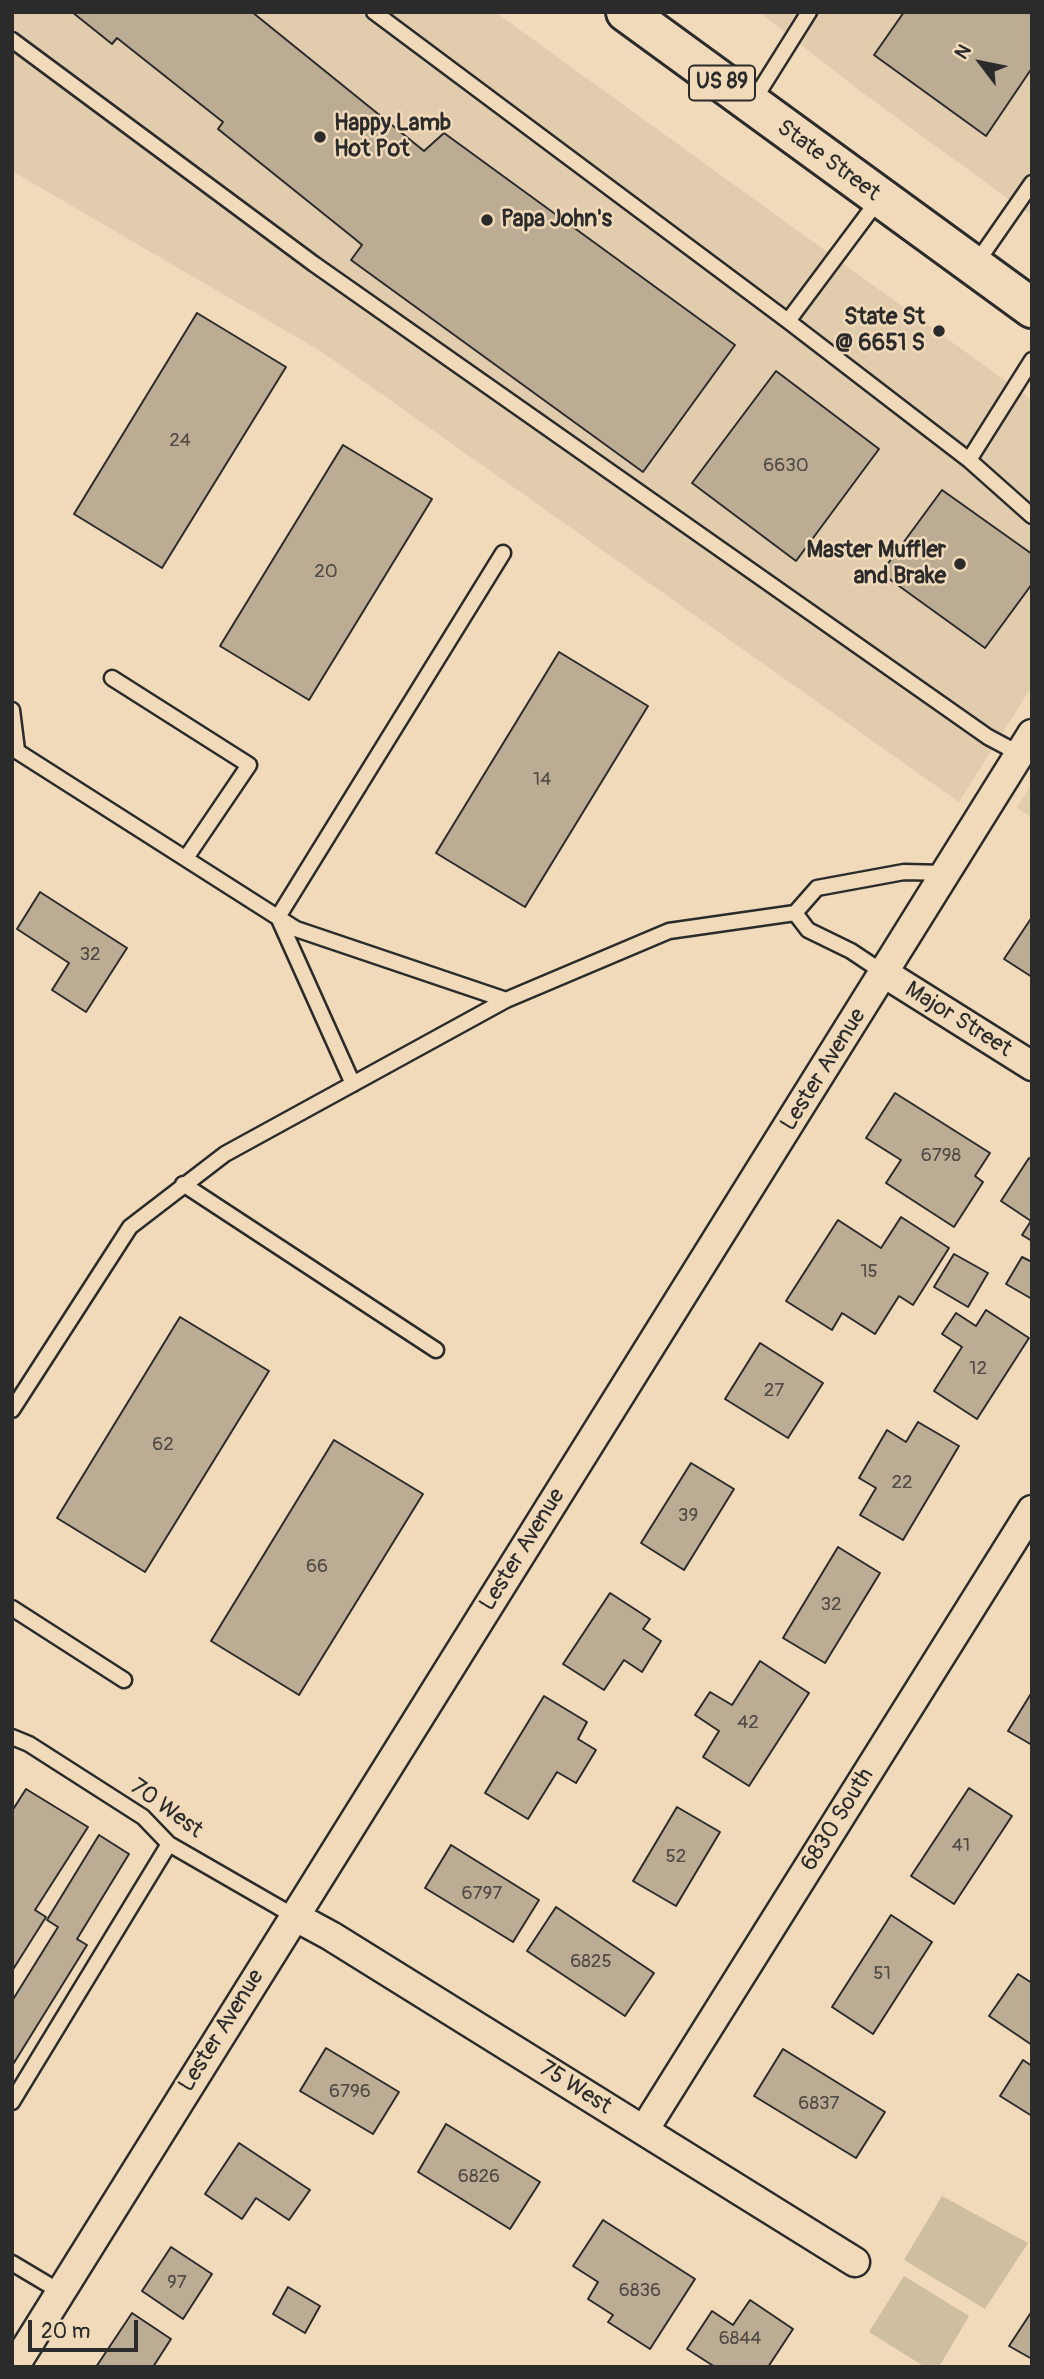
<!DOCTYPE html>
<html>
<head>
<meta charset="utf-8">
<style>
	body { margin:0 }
	#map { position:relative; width:1044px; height:2379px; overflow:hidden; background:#f0dab9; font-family:Pangolin,sans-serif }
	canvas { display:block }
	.frame { position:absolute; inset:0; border:14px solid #2b2b2b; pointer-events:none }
	.north { position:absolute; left:946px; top:28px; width:70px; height:70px; -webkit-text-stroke:5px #f0dab9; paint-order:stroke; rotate:302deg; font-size:19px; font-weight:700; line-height:28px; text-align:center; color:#2b2b2b }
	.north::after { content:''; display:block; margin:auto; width:24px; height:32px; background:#2b2b2b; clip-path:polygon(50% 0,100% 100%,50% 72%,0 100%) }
	.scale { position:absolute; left:28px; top:2320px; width:110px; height:32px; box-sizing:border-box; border:4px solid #2b2b2b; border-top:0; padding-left:9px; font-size:21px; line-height:24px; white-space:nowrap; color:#2b2b2b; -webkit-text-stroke:5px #f0dab9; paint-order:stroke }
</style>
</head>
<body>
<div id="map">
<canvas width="1044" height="2379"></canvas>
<div class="frame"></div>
<div class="north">N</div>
<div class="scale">20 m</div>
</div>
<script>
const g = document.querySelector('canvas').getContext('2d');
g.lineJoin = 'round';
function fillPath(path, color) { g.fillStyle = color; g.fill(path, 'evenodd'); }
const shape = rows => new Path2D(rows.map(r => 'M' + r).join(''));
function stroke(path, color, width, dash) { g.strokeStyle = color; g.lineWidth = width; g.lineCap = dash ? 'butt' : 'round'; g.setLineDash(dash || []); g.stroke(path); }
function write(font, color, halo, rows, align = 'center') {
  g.font = font + ' Pangolin,sans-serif'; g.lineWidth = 5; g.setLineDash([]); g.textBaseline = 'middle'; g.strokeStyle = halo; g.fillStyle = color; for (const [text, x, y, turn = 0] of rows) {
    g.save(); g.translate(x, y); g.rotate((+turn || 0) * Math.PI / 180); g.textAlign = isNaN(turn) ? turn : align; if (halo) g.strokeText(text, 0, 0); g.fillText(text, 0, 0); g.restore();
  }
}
const built = shape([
	[12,12,495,12,1032,400,1032,686,959,802,322,352,12,171],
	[759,12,1032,12,1032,216,864,94],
	[1032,783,1032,817,1017,808]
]);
const green = shape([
	[942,2196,1028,2243,985,2309,904,2260],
	[904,2276,969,2316,939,2367,925,2367,869,2332]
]);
const building = shape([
	[72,12,252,12,424,151,444,133,735,345,643,472,351,260,362,245,355,239,218,129,223,122,117,38,112,44,72,12],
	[904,12,1032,12,1032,68,986,136,874,55,904,12],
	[197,313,286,367,162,568,74,514,197,313],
	[776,371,879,449,796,561,692,483,776,371],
	[343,445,432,499,309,700,220,646,343,445],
	[942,490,1032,554,1032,584,985,648,881,573,942,490],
	[559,652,648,706,525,907,436,853,559,652],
	[40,892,127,948,86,1012,52,990,69,963,17,929,40,892],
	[1032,917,1032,977,1004,959,1032,917],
	[895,1093,990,1153,975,1176,983,1182,954,1227,886,1183,901,1160,866,1138,895,1093],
	[1029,1158,1032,1160,1032,1241,1022,1235,1031,1221,1001,1201,1029,1158],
	[901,1217,949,1248,913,1305,899,1296,875,1334,842,1313,832,1330,786,1301,838,1220,881,1248,901,1217],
	[954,1254,988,1273,968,1307,934,1287,954,1254],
	[1022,1257,1032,1262,1032,1299,1006,1284,1022,1257],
	[986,1310,1029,1338,977,1419,934,1391,962,1347,942,1334,956,1313,976,1326,986,1310],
	[180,1317,269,1371,145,1572,57,1518,180,1317],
	[760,1343,823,1383,788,1438,725,1399,760,1343],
	[918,1422,959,1446,903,1540,860,1515,876,1488,859,1478,887,1430,906,1442,918,1422],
	[334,1440,423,1494,299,1695,211,1641,334,1440],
	[691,1463,734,1489,684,1570,641,1543,691,1463],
	[838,1547,880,1573,825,1663,783,1638,838,1547],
	[610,1593,650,1619,643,1629,661,1641,642,1672,624,1660,604,1690,563,1664,610,1593],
	[760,1661,809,1693,749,1786,703,1757,719,1731,695,1715,710,1692,732,1705,760,1661],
	[1032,1692,1032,1745,1008,1731,1032,1692],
	[544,1696,587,1722,578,1739,596,1750,576,1783,557,1772,528,1819,485,1793,544,1696],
	[969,1788,1012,1816,954,1904,911,1876,969,1788],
	[26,1789,88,1827,35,1910,46,1917,12,1971,12,1811,26,1789],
	[677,1807,720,1832,676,1906,633,1881,677,1807],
	[99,1835,129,1854,77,1939,87,1945,12,2066,12,2001,58,1927,47,1920,99,1835],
	[451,1845,539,1900,513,1942,425,1888,451,1845],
	[556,1907,654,1973,625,2016,527,1951,556,1907],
	[891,1915,932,1942,873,2034,832,2007,891,1915],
	[1018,1974,1032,1983,1032,2045,989,2016,1018,1974],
	[326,2048,399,2092,373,2134,300,2091,326,2048],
	[783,2049,885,2112,856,2158,754,2096,783,2049],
	[1023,2060,1032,2066,1032,2116,1000,2096,1023,2060],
	[446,2124,540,2182,510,2229,418,2172,446,2124],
	[239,2143,310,2190,289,2220,256,2198,242,2219,205,2194,239,2143],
	[603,2220,695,2279,650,2349,608,2322,613,2315,588,2299,598,2282,573,2266,603,2220],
	[171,2247,212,2274,183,2319,142,2291,171,2247],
	[288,2287,320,2306,305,2333,273,2314,288,2287],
	[750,2300,793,2329,768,2367,715,2367,687,2349,712,2311,733,2325,750,2300],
	[1032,2311,1032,2359,1009,2346,1032,2311],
	[132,2313,171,2339,153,2367,96,2367,132,2313]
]);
const service = shape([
	[374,12,788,321,969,460,1032,516],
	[12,40,314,264,988,737,1020,754],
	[752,103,809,12],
	[975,265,1032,183],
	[788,321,879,199],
	[969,460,1032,360],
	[112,678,249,765,186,858],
	[12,710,17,750],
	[12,748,296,929,506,1000],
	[795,913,808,930,851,951,884,973],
	[353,1084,278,917,503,553],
	[183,1184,436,1350],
	[12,1410,130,1227,225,1154,506,1000,669,931,795,913,817,888,904,872,945,873],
	[12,1608,124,1680],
	[12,1737,29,1744,143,1817,169,1844,294,1916],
	[12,2102,169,1844],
	[12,2263,59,2291]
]);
const minor = shape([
	[884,973,1032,1066],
	[294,1916,331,1936,855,2262],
	[644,2130,1032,1510],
	[14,2367,1032,734]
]);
const primary = shape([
	[626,12,1032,308]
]);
const markers = [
	[320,137,7,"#2b2b2b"],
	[487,220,7,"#2b2b2b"],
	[939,331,7,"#2b2b2b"],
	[960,564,7,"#2b2b2b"]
];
const numberNames = [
	["24",180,441],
	["6630",786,466],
	["20",326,572],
	["14",542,780],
	["32",90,955],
	["6798",941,1156],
	["15",869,1272],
	["12",978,1369],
	["27",774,1391],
	["62",163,1445],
	["22",902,1483],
	["39",688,1516],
	["66",317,1567],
	["32",831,1605],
	["42",748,1723],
	["41",961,1846],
	["52",676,1857],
	["6797",482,1894],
	["6825",591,1962],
	["51",882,1974],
	["6796",350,2092],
	["6837",819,2104],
	["6826",479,2177],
	["97",177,2283],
	["6836",640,2291],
	["6844",740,2339]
];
const shields = [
	[722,83,66]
];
const shieldNames = [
	["US 89",722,83]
];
const poiNames = [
	["Happy Lamb",334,124],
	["Hot Pot",334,150],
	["Papa John's",501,220],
	["State St",925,318,"right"],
	["@ 6651 S",925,344,"right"],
	["Master Muffler",946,551,"right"],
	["and Brake",946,577,"right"]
];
const streetNames = [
	["State Street",828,161,36],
	["Major Street",958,1020,32],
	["Lester Avenue",824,1070,-58],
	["Lester Avenue",523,1550,-58],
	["70 West",166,1809,36],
	["6830 South",838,1820,-58],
	["Lester Avenue",222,2031,-58],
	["75 West",575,2088,32]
];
fillPath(built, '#e1ccae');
fillPath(green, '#d0bea1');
fillPath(building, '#bdac94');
stroke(building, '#2b2b2b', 2);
stroke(service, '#2b2b2b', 19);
stroke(minor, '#2b2b2b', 33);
stroke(primary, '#2b2b2b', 44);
stroke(service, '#f0dab9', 14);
stroke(minor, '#f0dab9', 28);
stroke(primary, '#f0dab9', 38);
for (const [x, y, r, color] of markers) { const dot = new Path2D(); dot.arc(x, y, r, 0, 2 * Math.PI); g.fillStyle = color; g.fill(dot); stroke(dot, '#f0dab9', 2.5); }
write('19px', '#504b45', null, numberNames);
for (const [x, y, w] of shields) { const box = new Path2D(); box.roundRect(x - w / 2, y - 17.5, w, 35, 5); g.fillStyle = '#f0dab9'; g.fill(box); stroke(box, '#2b2b2b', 2); }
write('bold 21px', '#2b2b2b', null, shieldNames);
write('bold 23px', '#2b2b2b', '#f0dab9', poiNames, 'left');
write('23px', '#2b2b2b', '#f0dab9', streetNames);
</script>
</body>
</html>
